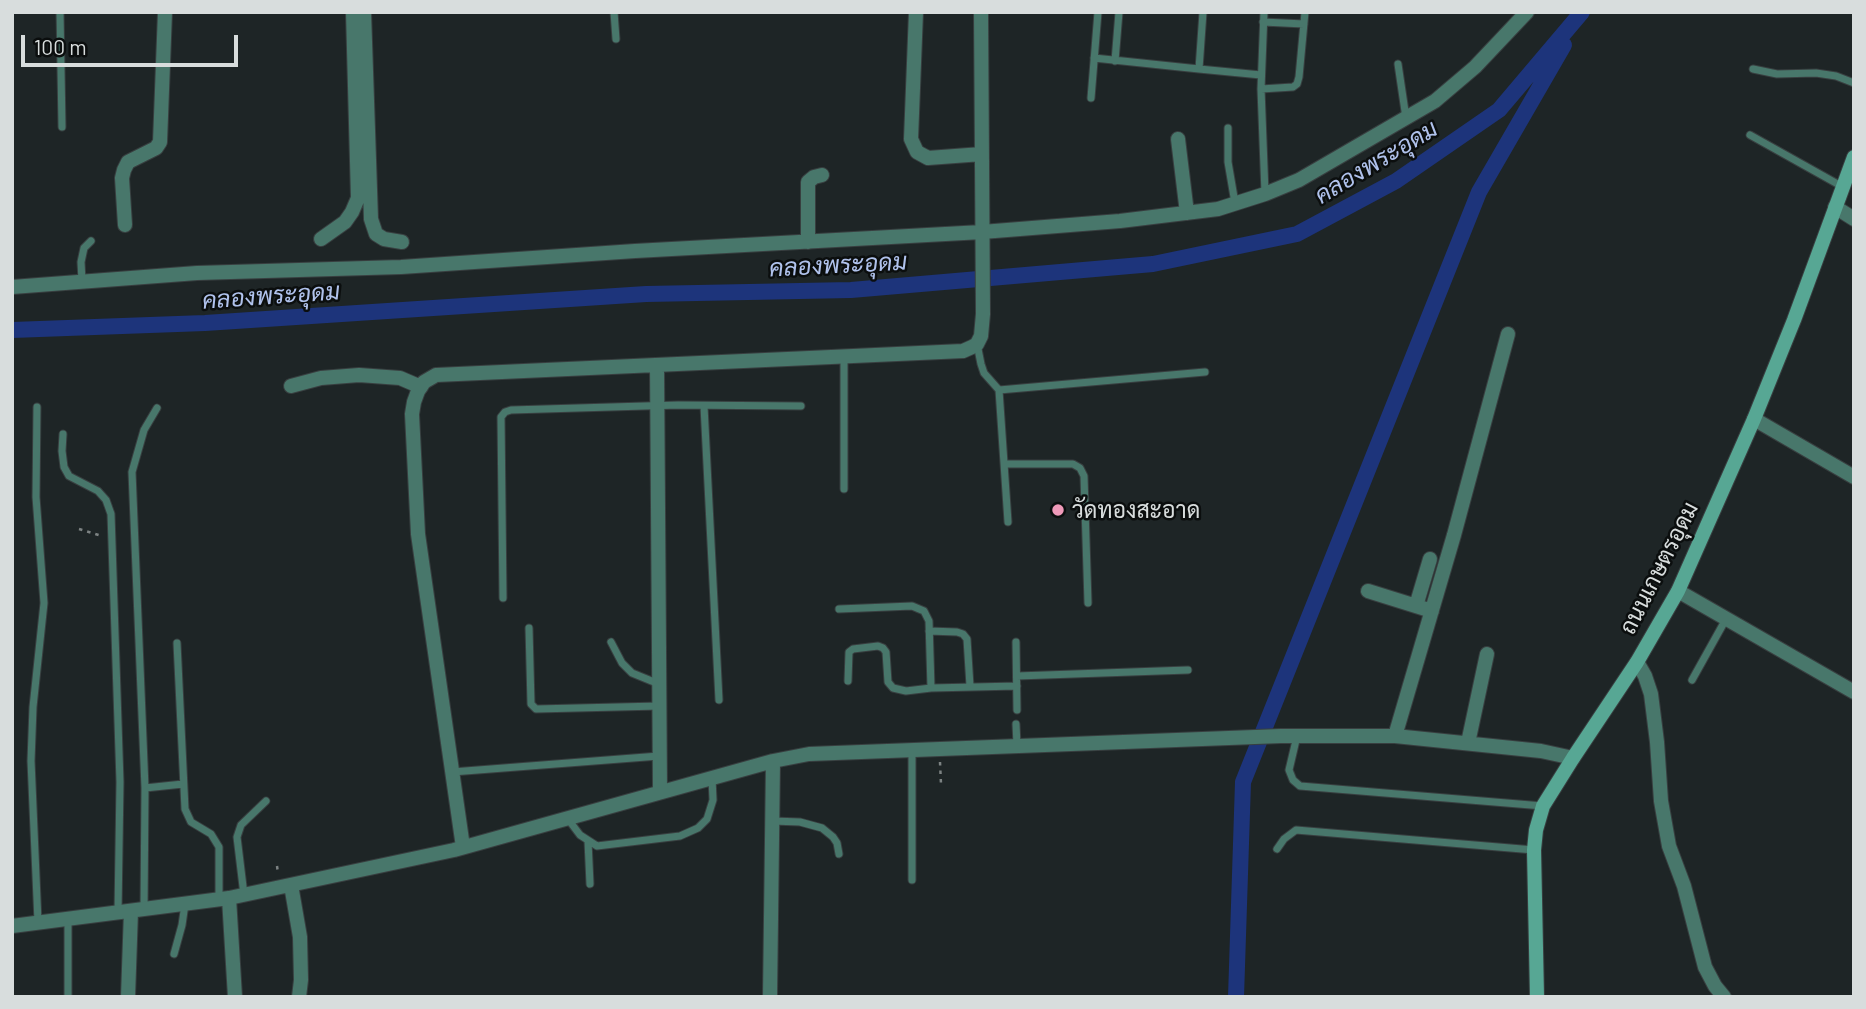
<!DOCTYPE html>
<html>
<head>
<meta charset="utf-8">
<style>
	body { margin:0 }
	#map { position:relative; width:1866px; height:1009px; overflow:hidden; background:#1e2526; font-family:Barlow,sans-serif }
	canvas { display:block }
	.frame { position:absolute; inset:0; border:14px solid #d8dddd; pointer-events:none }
	.scale { position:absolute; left:21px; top:35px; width:217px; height:32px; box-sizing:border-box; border:4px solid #d8dddd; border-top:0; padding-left:9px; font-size:21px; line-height:24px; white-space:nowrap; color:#d8dddd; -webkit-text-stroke:5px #0b0e0e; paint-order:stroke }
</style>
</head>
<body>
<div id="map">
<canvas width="1866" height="1009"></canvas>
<div class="frame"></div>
<div class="scale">100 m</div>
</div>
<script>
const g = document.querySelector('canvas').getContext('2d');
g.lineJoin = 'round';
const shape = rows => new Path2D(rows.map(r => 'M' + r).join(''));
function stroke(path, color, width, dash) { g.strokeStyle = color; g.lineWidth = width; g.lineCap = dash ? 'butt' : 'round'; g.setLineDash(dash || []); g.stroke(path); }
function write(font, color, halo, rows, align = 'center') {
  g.font = font + ' Barlow,Sarabun,sans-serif'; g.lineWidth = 5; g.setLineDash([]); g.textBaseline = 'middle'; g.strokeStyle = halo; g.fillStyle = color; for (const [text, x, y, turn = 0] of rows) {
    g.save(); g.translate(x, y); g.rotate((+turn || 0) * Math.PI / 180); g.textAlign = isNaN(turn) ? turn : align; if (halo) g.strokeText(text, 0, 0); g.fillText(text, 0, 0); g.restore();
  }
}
const canal = shape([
	[12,330,205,323,646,294,851,290,1153,264,1297,234,1396,181,1499,110,1582,12],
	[1236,997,1243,782,1479,192,1564,45]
]);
const path = shape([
	[79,529,102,536],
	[940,762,941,784],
	[277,866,278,873]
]);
const lane = shape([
	[60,12,62,127],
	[614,12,616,39],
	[1264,12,1261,89,1265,193],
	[1263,22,1304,24],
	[1094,58,1199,69,1203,12],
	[1115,61,1119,12],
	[1398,64,1406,118],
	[1199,69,1261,75],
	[1753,69,1777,74,1816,73,1836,76,1854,83],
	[1261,89,1293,87,1297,84,1299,77,1305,12],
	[1091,98,1098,12],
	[1228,128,1228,162,1235,203],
	[1750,135,1843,187],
	[82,281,81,262,84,248,91,241],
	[977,344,981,364,984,373,999,390,1205,372],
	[844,357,844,489],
	[999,390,1008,522],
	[704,406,719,700],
	[37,407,36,497,44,603,33,707,31,761,38,922],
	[63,434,62,451,64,467,69,476,98,491,106,500,111,514,120,782,118,912],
	[1004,464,1073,464,1080,468,1084,476,1088,603],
	[503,598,501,417,505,412,511,410,678,405,801,406],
	[839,609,912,606,924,611,929,621,931,688,1017,686],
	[529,628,531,704,536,709,659,706],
	[929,631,957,632,963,634,967,639,970,686],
	[611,642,622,663,632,673,659,684],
	[1016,642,1017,710],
	[177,643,185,809,191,822,211,834,219,847,219,899],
	[1017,676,1188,670],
	[1692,680,1726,619],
	[848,681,849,652,853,649,878,646,883,648,886,652,888,682,893,688,906,691,931,688],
	[1016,724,1017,745],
	[1297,736,1289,770,1293,780,1300,786,1543,806],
	[452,772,659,756],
	[145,788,183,784],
	[568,819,580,835,597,846,680,836,698,828,707,819,713,800,712,778],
	[773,821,800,822,822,828,833,837,837,843,839,854],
	[588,841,590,884],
	[1277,849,1284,839,1296,830,1534,850],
	[912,880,912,750],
	[244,895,237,837,241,825,266,801],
	[144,909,145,788,132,472,144,430,157,408],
	[174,954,182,925,185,904],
	[68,997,68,919]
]);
const street = shape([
	[364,12,371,219,376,234,384,239,402,242],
	[916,12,911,139,917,152,928,158,982,154],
	[1178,139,1187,213],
	[1835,207,1854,219],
	[125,225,122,178,124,170,128,162,156,148,160,142,165,12],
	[321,239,345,222,352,212,358,198,353,12],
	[808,242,808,182,814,177,822,175],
	[12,287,197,273,401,267,635,251,982,232,1120,221,1218,209,1265,194,1299,180,1435,101,1475,67,1527,12],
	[657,365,660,792],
	[291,386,321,378,359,375,400,378,421,387],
	[1754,419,1854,477],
	[1368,591,1432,611],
	[1678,591,1854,692],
	[1416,606,1430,559],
	[1637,662,1645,676,1651,694,1657,742,1661,801,1669,846,1684,886,1705,967,1715,986,1724,997],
	[1395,736,1454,535,1508,334],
	[1468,743,1487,654],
	[463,847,418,534,412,414,414,402,418,391,424,382,436,375,963,351,972,347,977,344,981,336,983,314,981,12],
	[291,885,300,937,301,980,299,997],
	[229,898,235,997],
	[12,926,229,898,454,850,773,761,809,754,1281,736,1395,736,1541,751,1573,758],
	[128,997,131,911],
	[770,997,773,761]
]);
const secondary = shape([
	[1537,997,1534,850,1536,830,1543,806,1573,758,1637,662,1678,591,1754,419,1794,320,1854,157]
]);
const markers = [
	[1058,510,7,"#ef9ab9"]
];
const poiNames = [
	["วัดทองสะอาด",1072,510]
];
const streetNames = [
	["ถนนเกษตรอุดม",1659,568,-63]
];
const waterNames = [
	["คลองพระอุดม",1376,162,-31],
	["คลองพระอุดม",838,265,-3],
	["คลองพระอุดม",271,296,-4]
];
stroke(canal, '#1d347b', 16);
stroke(lane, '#383f40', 9);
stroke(street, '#383f40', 16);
stroke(secondary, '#383f40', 16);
stroke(path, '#7d8383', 2.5, [3.5, 5]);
stroke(lane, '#48776b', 7);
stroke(street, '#48776b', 14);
stroke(secondary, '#57a794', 14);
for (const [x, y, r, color] of markers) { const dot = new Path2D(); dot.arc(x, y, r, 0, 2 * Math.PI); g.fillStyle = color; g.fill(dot); stroke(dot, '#0b0e0e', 2.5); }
write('23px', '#d8dddd', '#0b0e0e', poiNames, 'left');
write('23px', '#d8dddd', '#0b0e0e', streetNames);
write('italic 24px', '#b0c2ec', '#0b0e0e', waterNames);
</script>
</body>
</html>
